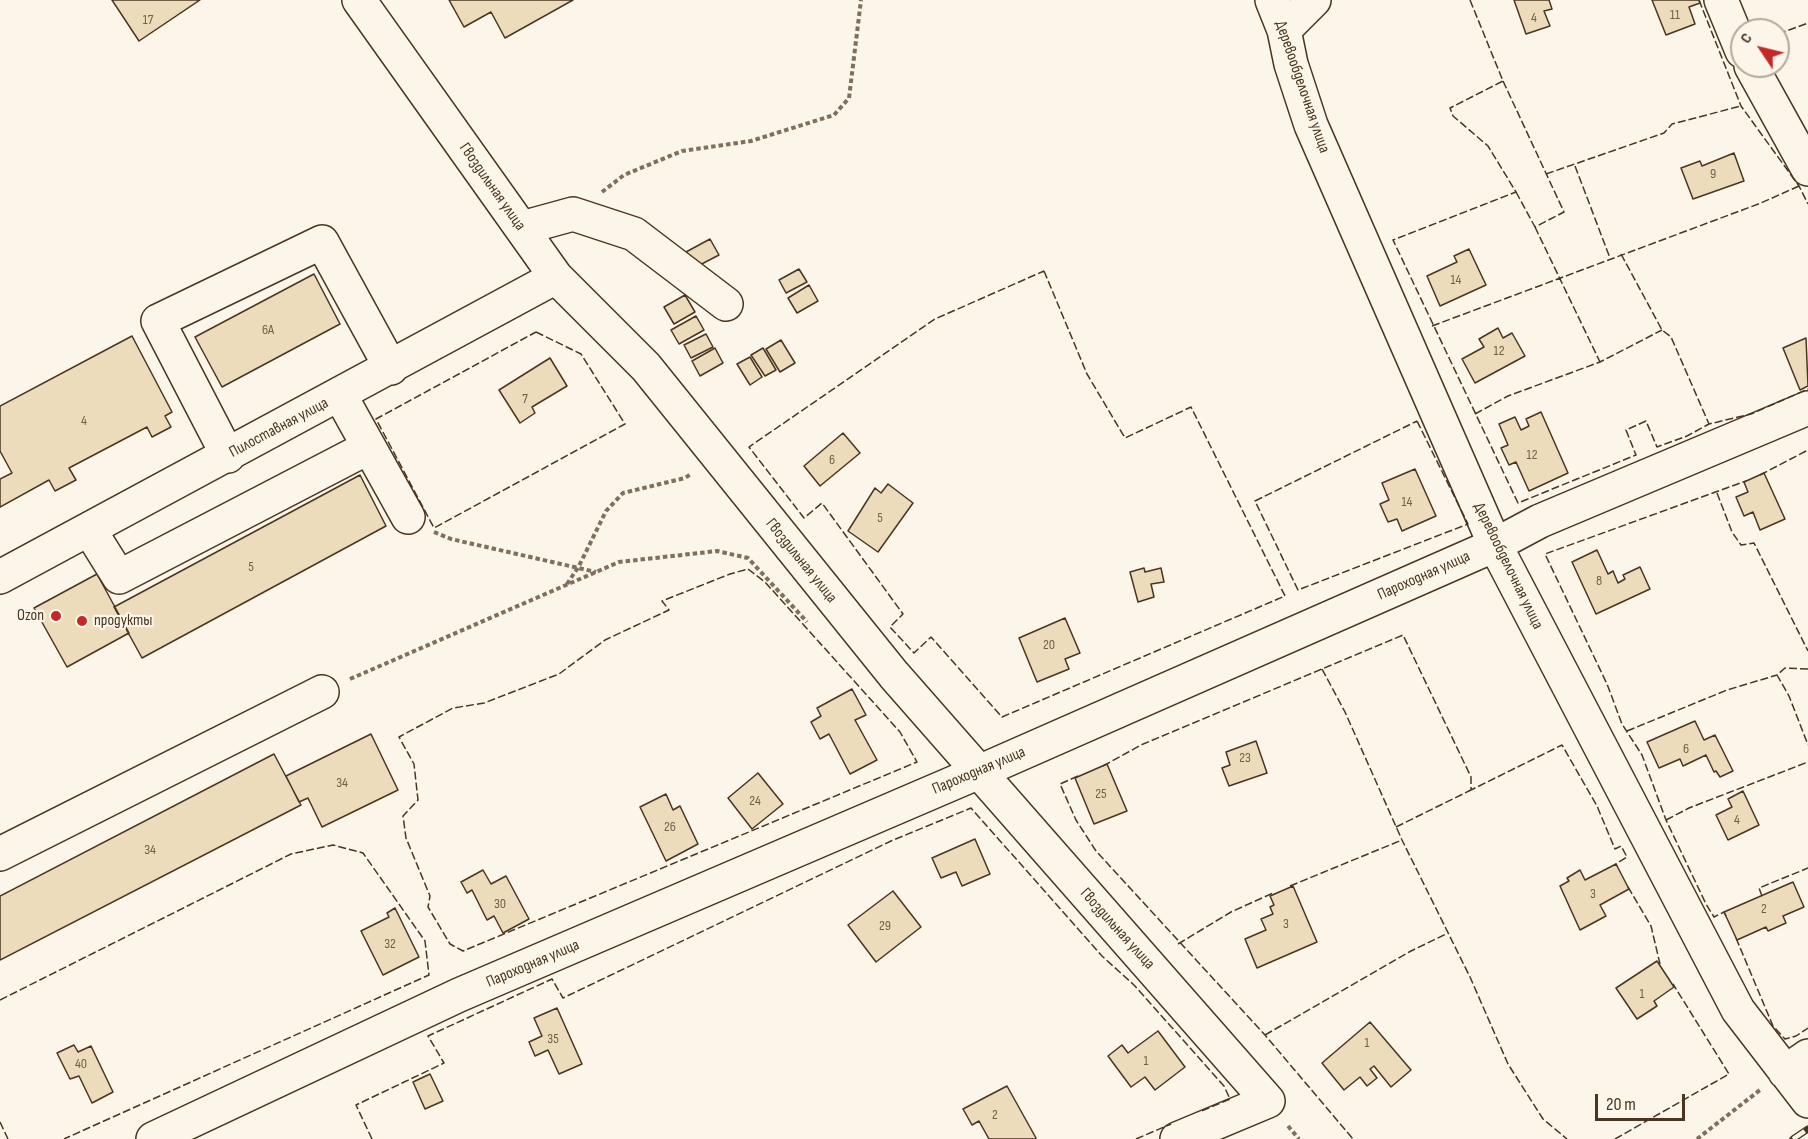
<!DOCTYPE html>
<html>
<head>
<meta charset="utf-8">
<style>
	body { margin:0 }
	#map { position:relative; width:1808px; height:1139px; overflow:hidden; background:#fbf6e9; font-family:"Sofia Sans Condensed",sans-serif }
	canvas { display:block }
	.north { position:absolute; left:1730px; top:18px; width:60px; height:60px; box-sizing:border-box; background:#fbf6e9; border:2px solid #b4a999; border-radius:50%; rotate:305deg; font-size:16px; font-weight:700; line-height:24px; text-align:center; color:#4a3520 }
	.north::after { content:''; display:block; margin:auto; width:21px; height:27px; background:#c62828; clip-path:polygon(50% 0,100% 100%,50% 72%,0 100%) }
	.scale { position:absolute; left:1595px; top:1094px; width:90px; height:27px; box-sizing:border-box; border:3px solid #4a3520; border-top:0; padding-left:8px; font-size:18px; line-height:21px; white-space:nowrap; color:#4a3520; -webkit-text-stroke:4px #fbf6e9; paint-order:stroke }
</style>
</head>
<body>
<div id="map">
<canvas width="1808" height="1139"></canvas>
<div class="north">С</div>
<div class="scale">20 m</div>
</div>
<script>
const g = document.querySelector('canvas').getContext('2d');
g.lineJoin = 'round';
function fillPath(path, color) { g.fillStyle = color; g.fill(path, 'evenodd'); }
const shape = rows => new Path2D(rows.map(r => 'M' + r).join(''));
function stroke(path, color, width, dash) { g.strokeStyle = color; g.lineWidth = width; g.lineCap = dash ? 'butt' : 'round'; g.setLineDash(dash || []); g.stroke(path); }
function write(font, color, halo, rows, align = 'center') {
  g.font = font + ' "Sofia Sans Condensed",sans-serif'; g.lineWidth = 4.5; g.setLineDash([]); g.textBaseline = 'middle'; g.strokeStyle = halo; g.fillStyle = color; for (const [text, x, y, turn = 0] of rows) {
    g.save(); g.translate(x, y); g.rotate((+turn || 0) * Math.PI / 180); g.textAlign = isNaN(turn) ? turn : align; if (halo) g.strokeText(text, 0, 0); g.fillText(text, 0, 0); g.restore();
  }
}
const building = shape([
	[112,0,200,0,139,41,112,0],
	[449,0,573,0,505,38,491,12,464,27,449,0],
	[1514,0,1549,0,1552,9,1544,11,1550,26,1526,34,1514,0],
	[1652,0,1699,0,1700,3,1689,7,1695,24,1666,35,1652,0],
	[1734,153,1744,181,1693,199,1681,168,1700,161,1702,166,1734,153],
	[710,239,719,255,694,268,686,252,710,239],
	[1469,249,1486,285,1440,306,1427,276,1457,262,1454,256,1469,249],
	[799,269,807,282,786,293,779,280,799,269],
	[314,274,340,324,222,387,195,337,314,274],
	[809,285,818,301,797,313,788,298,809,285],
	[685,295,695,312,674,324,664,307,685,295],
	[696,316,704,330,679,344,671,330,696,316],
	[1498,328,1503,338,1512,333,1525,356,1475,383,1462,359,1484,347,1479,339,1498,328],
	[706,334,713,347,691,358,684,345,706,334],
	[132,336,172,412,165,416,171,427,152,437,147,427,69,468,76,480,55,491,49,480,0,507,0,479,12,473,0,451,0,406,132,336],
	[1806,338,1808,386,1800,390,1783,348,1806,338],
	[781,340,795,363,780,372,766,349,781,340],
	[715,348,723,363,700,376,692,361,715,348],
	[763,348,776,370,765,376,751,355,763,348],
	[750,357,762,377,750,385,737,364,750,357],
	[550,358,567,386,532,407,535,413,520,423,499,390,550,358],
	[1541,412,1568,473,1529,491,1516,462,1509,465,1501,448,1508,445,1499,424,1515,417,1521,430,1529,426,1526,419,1541,412],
	[843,433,860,453,820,486,804,466,843,433],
	[1415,469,1436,516,1402,531,1397,519,1388,522,1380,504,1389,500,1382,483,1415,469],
	[1764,473,1785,519,1760,530,1753,512,1744,516,1736,497,1748,492,1744,482,1764,473],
	[360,475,386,526,142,658,114,607,360,475],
	[888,484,913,503,878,552,848,531,875,488,881,493,888,484],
	[1597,550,1608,574,1613,571,1618,583,1625,579,1623,575,1640,567,1650,589,1596,614,1572,562,1597,550],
	[1144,568,1145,572,1161,568,1164,582,1151,584,1154,597,1138,602,1130,572,1144,568],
	[97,574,129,633,67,667,34,608,97,574],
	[1065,618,1080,653,1065,659,1069,669,1037,682,1019,638,1065,618],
	[852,689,866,715,855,720,877,760,850,774,829,734,820,739,811,722,821,716,817,708,852,689],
	[1695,721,1704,740,1715,735,1733,771,1720,777,1716,771,1714,772,1706,755,1683,766,1680,759,1659,768,1647,742,1695,721],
	[371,734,398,790,322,827,308,798,299,802,286,776,371,734],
	[1256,741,1267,773,1229,786,1222,768,1230,765,1226,752,1256,741],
	[274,754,301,805,0,960,0,896,274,754],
	[1107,764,1127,811,1094,824,1075,778,1107,764],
	[758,773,783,804,752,829,728,798,758,773],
	[1743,791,1759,825,1728,840,1716,815,1732,807,1728,799,1743,791],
	[666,794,673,810,680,806,698,844,666,861,640,807,666,794],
	[975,839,990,874,962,886,956,872,941,878,932,858,975,839],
	[1616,864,1629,889,1600,905,1606,916,1580,930,1560,886,1569,881,1567,878,1580,870,1585,880,1616,864],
	[483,870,491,884,506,876,529,919,503,933,494,916,487,920,472,890,467,893,461,882,483,870],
	[1793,882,1804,907,1783,916,1786,923,1768,931,1766,927,1737,940,1724,912,1793,882],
	[1293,886,1317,942,1257,968,1245,939,1266,930,1261,919,1273,914,1270,907,1274,905,1270,896,1293,886],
	[893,891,921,927,876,962,848,925,893,891],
	[395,908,419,957,383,975,361,931,389,917,387,913,395,908],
	[1657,961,1674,987,1654,1001,1657,1006,1637,1019,1616,988,1657,961],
	[557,1008,582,1064,559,1074,548,1050,535,1056,529,1042,542,1036,534,1018,557,1008],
	[1370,1022,1411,1070,1391,1087,1374,1066,1370,1069,1377,1078,1367,1086,1360,1077,1344,1090,1322,1063,1370,1022],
	[1158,1031,1185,1067,1155,1090,1145,1077,1131,1087,1108,1056,1122,1045,1128,1053,1158,1031],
	[74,1045,78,1052,91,1046,113,1092,92,1103,79,1076,70,1079,57,1053,74,1045],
	[430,1074,443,1101,425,1109,413,1082,430,1074],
	[1007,1086,1036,1138,1035,1139,989,1139,979,1121,972,1125,963,1109,1007,1086]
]);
const path = shape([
	[602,192,624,175,682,151,751,141,834,115,849,98,861,0],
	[434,532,451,539,596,572],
	[567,584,579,566,606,511,623,493,685,478,691,474],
	[350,679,619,562,717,551,748,558,807,622],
	[1288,1126,1299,1139],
	[1697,1139,1760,1090]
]);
const minor = shape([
	[359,0,556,277,646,367,894,675,1268,1101,1177,1139],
	[1272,0,1284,30,1291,64,1311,125,1495,545,1738,1010,1808,1101],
	[1721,0,1742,51],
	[1284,30,1314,0],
	[1751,66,1808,169],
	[522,228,573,214,634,234,726,304],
	[340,395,408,517],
	[228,456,158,321,322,242,391,368],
	[89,529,119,577,369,447],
	[0,577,556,277],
	[0,854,322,692],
	[1785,1072,1808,1056],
	[153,1139,459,995,979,772,1495,545,1540,521,1808,408]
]);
const rail = shape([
	[1793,1139,1808,1129]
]);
const fence = shape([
	[1470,0,1503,81,1450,108,1453,116,1488,146,1516,192,1393,240,1518,503,1636,455,1626,430,1646,421,1657,447,1687,436,1709,424,1751,414,1808,389],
	[1699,0,1741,106,1799,186,1808,204],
	[1778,34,1808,23],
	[1503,81,1564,212,1535,227,1516,192],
	[1575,166,1610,258],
	[1546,174,1664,133,1672,124,1741,106],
	[1535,227,1600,362],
	[1621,254,1662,330,1671,337,1709,424],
	[1044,271,1087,374,1125,438,1191,407,1285,596,1002,717,931,637,914,653,890,627,903,614,822,503,804,518,749,447,935,319,1044,271],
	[1432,326,1761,203,1799,186],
	[536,332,581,354,625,424,434,528,376,419,536,332],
	[1475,414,1508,396,1600,362,1662,330],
	[1417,421,1468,524,1298,590,1255,501,1417,421],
	[1760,475,1808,450],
	[1717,493,1732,532,1741,545,1754,543,1808,651],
	[748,569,765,582,900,732,917,762,463,951,450,944,428,907,430,896,406,838,403,816,418,800,414,764,399,737,453,708,484,703,559,674,605,640,669,610,662,601,730,574,748,569],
	[1322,669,1345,712,1402,840,1470,977,1508,1064,1543,1119,1567,1139],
	[1808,669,1785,668,1777,675,1789,696,1808,745],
	[1627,731,1727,690,1777,675],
	[1103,766,1141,745,1403,635,1471,777,1471,790,1562,745,1597,806,1615,849,1621,846,1627,857,1616,864,1617,866],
	[1078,776,1060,784,1076,820,1096,851,1265,1035,1353,1139],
	[1666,820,1689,808,1808,762],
	[1396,827,1471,790],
	[1290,886,1402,840],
	[1628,887,1651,926,1660,964],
	[1762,896,1759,888,1808,868],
	[1726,916,1724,912,1714,917,1706,904,1666,820,1642,755,1622,724,1607,684,1545,554,1746,481],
	[1736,938,1773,1026,1785,1039,1796,1036,1808,1028],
	[1178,944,1231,912,1273,893],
	[0,1000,291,854,333,845,363,853,425,941,429,975,64,1139],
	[1265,1035,1411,951,1446,934],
	[0,1122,8,1139],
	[372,1139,356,1105,444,1063,428,1036,552,979,563,998,891,841,971,808,1102,956,1134,985,1224,1086,1230,1099,1199,1112],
	[1136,1139,1171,1124],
	[1615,1139,1729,1074,1673,984]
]);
const markers = [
	[56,616,6,"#c62828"],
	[82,621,6,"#c62828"]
];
const numberNames = [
	["11",1675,15],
	["4",1534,18],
	["17",148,20],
	["9",1713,174],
	["14",1456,280],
	["6А",268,330],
	["12",1499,351],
	["7",525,399],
	["4",84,421],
	["12",1532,455],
	["6",832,460],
	["14",1407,502],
	["5",880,518],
	["5",251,567],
	["8",1599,581],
	["20",1049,645],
	["6",1686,749],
	["23",1245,758],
	["34",342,783],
	["25",1101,794],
	["24",755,801],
	["4",1737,820],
	["26",670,827],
	["34",150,850],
	["3",1593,894],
	["30",500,904],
	["2",1764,909],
	["3",1286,924],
	["29",885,926],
	["32",390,944],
	["1",1642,994],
	["35",553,1039],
	["1",1367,1043],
	["1",1146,1061],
	["40",81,1064],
	["2",995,1115]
];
const streetNames = [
	["Деревообделочная улица",1302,87,71],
	["Гвоздильная улица",492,187,55],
	["Пилоставная улица",279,428,-28],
	["Гвоздильная улица",801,561,51],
	["Деревообделочная улица",1508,566,64],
	["Пароходная улица",1424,576,-24],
	["Пароходная улица",979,771,-23],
	["Гвоздильная улица",1117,929,48],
	["Пароходная улица",533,964,-23]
];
const poiNames = [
	["Ozon",44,616],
	["продукты",94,621,"left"]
];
fillPath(building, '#ecdcbc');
stroke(building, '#4a3520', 1.5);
stroke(minor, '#4a3520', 36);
stroke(path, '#7f6f5c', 4, [4.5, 3]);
stroke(minor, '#fbf6e9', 33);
stroke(rail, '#4a3520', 7);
stroke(rail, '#fbf6e9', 4.5, [14]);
stroke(fence, '#4a3520', 1.5, [8, 3]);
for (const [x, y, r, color] of markers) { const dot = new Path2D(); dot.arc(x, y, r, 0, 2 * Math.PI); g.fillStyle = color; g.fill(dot); stroke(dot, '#fbf6e9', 2); }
write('14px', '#725f47', null, numberNames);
write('16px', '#4a3520', '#fbf6e9', streetNames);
write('16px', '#4a3520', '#fbf6e9', poiNames, 'right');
</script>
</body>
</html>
